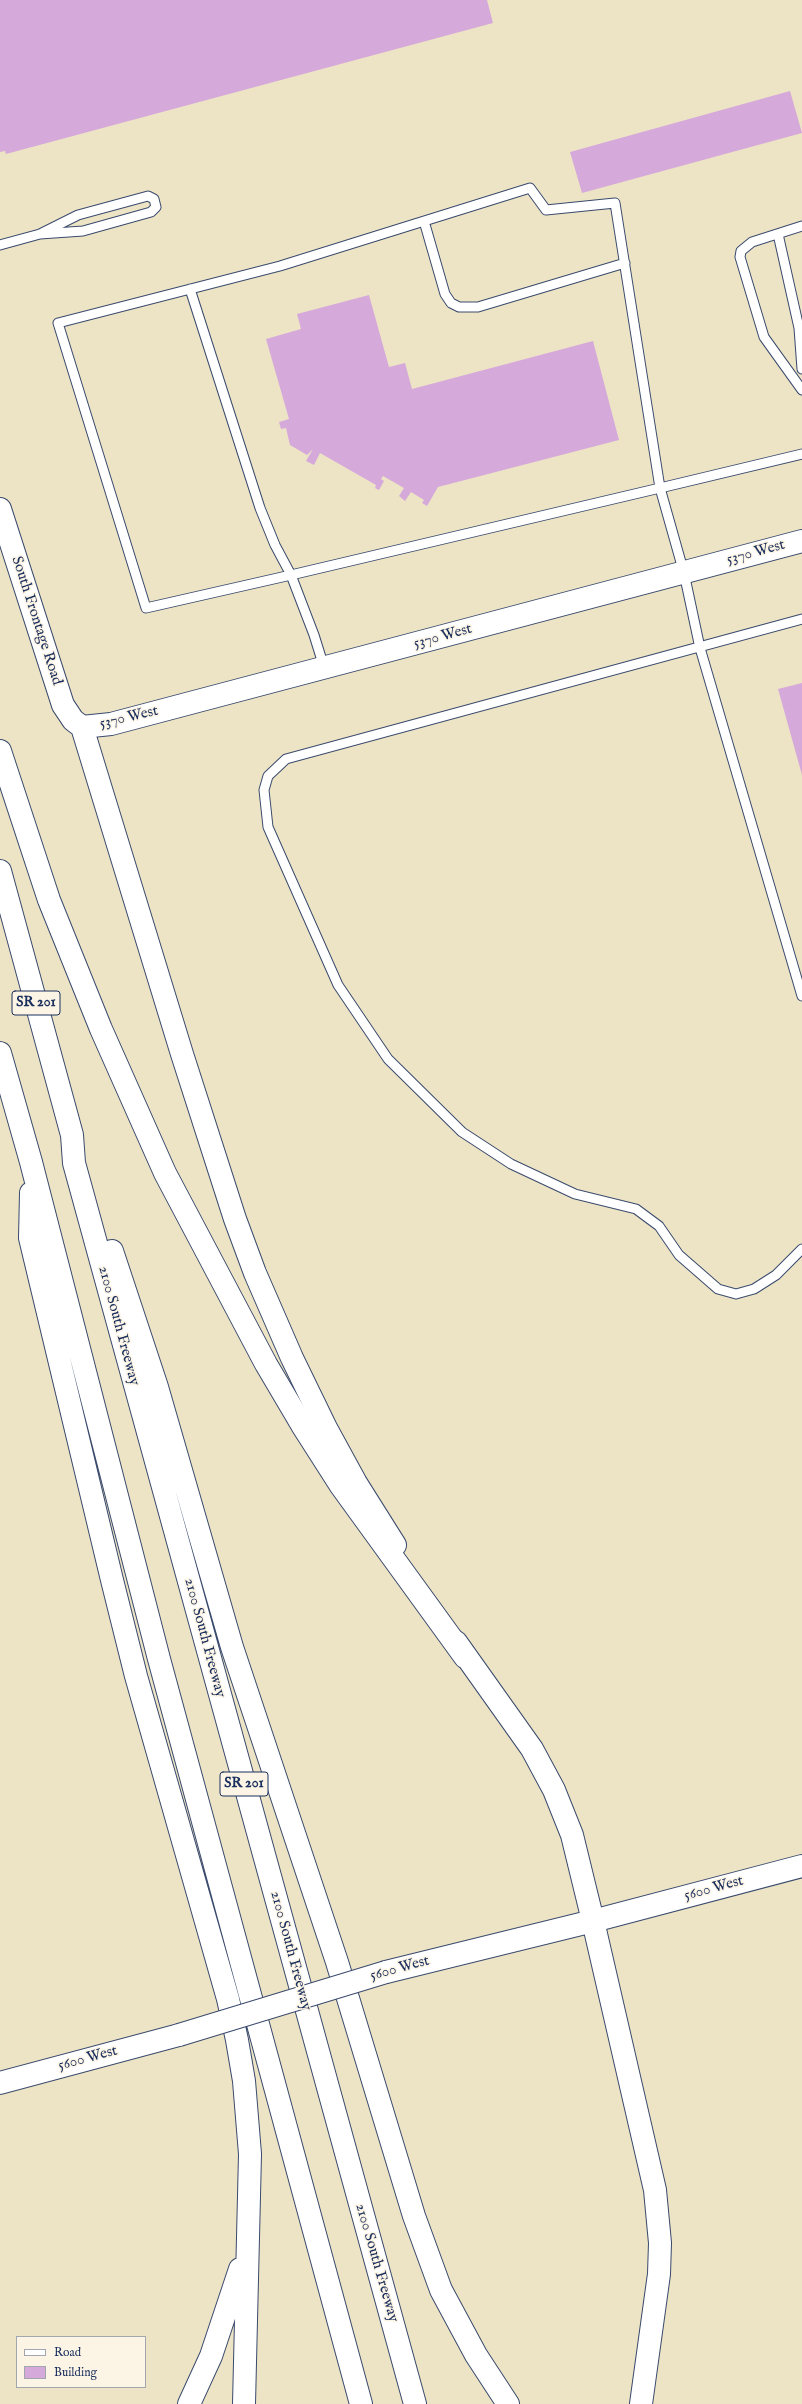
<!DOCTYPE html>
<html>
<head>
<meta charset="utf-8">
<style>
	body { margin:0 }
	#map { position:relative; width:802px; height:2404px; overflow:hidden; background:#ede4c5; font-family:"IM FELL English",serif }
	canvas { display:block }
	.legend { position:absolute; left:16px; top:2336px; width:130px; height:52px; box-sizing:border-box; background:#fcf5e5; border:1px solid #a2a6af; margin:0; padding:5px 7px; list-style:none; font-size:12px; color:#1b2f5e }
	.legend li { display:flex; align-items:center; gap:8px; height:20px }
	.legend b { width:20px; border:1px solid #a2a6af }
</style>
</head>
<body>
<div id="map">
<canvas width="802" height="2404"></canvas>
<ul class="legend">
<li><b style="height:5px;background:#fff"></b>Road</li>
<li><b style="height:11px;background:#d6a9db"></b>Building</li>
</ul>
</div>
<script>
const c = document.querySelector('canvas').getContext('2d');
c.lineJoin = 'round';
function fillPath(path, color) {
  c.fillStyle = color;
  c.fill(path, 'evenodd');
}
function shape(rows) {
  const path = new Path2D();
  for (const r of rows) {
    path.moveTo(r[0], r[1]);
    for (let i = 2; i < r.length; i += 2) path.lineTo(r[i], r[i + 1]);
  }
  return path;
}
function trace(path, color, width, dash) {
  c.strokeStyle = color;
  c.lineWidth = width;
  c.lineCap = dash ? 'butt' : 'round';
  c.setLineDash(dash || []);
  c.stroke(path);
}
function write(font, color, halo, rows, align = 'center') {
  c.font = font + ' "IM FELL English",serif';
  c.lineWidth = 3;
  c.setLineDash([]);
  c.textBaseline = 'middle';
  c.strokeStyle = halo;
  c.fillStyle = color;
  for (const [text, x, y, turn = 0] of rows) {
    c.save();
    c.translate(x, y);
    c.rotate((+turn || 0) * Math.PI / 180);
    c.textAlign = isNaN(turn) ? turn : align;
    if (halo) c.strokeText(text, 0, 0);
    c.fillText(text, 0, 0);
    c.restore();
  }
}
const building = shape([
	[0,0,487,0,493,23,6,154,5,151,0,152],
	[790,91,802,133,582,193,570,152],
	[369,295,389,367,405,363,412,389,593,341,619,440,438,487,427,506,422,503,424,500,411,492,405,501,399,496,404,488,383,476,381,479,384,481,379,490,375,488,376,485,320,453,314,465,306,461,313,449,307,455,290,445,286,428,281,429,279,422,289,419,266,339,301,329,297,314],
	[802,683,802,775,778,689]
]);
const lane = shape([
	[424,221,445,294,451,303,459,307,478,307,625,263],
	[802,226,752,242,741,251,740,257,764,337,802,390],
	[778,234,799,328,802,369],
	[0,245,40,234,78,215,148,196,154,199,156,207,151,212,83,231,40,234],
	[190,289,260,508,275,545,291,575,314,635,324,667],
	[802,454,660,488,291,575,146,608,58,323,280,266,530,188,546,210,615,203,660,488,684,573,700,648,802,996],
	[802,619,286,759,268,776,264,790,268,827,338,985,388,1059,462,1132,511,1164,575,1194,636,1209,659,1226,679,1255,718,1289,736,1294,754,1289,776,1275,802,1249]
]);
const secondary = shape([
	[0,509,63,705,73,720,82,727],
	[82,727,182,1054,235,1219,255,1273,292,1358,326,1428,356,1483,395,1545],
	[82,727,111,724,802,541],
	[456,1642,532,1749,554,1790,572,1835,593,1921],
	[386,1972,593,1921,802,1866],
	[0,2083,179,2035]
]);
const highway = shape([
	[0,751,49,900,101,1029,165,1173,266,1364,302,1425,341,1486,465,1657],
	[0,871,72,1135,74,1163,415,2404],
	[0,1053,31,1162,159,1659,361,2404],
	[31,1193,30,1238,112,1580,136,1676,228,1999,237,2040,244,2081,250,2154,244,2404],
	[112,1251,157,1387,232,1647,337,1962,414,2216,441,2290,476,2355,508,2404],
	[593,1921,655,2190,660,2243,659,2274,641,2404],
	[189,2404,211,2356,240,2269]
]);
const secondaryBridge = shape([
	[179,2035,386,1972]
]);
const shields = [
	[36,1003,48],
	[244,1784,48]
];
const shieldNames = [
	["SR 201",36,1003],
	["SR 201",244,1784]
];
const streetNames = [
	["5370 West",756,553,-15],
	["South Frontage Road",36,621,72],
	["5370 West",443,637,-15],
	["5370 West",129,718,-13],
	["2100 South Freeway",118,1326,75],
	["2100 South Freeway",204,1638,75],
	["5600 West",714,1889,-15],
	["2100 South Freeway",290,1951,75],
	["5600 West",400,1969,-15],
	["5600 West",88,2059,-15],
	["2100 South Freeway",376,2263,74]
];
fillPath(building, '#d6a9db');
trace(lane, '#3a4a6d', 11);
trace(secondary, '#3a4a6d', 24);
trace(highway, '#3a4a6d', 24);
trace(lane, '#fff', 9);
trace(secondary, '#fff', 22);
trace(highway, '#fff', 22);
trace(secondaryBridge, '#3a4a6d', 24, []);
trace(secondaryBridge, '#fff', 22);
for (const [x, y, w] of shields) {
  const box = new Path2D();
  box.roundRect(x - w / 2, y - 12, w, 24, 3);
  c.fillStyle = '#fcf5e5';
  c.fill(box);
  trace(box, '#1b2f5e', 1);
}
write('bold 14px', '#1b2f5e', null, shieldNames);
write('15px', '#1b2f5e', '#fcf5e5', streetNames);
</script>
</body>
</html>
